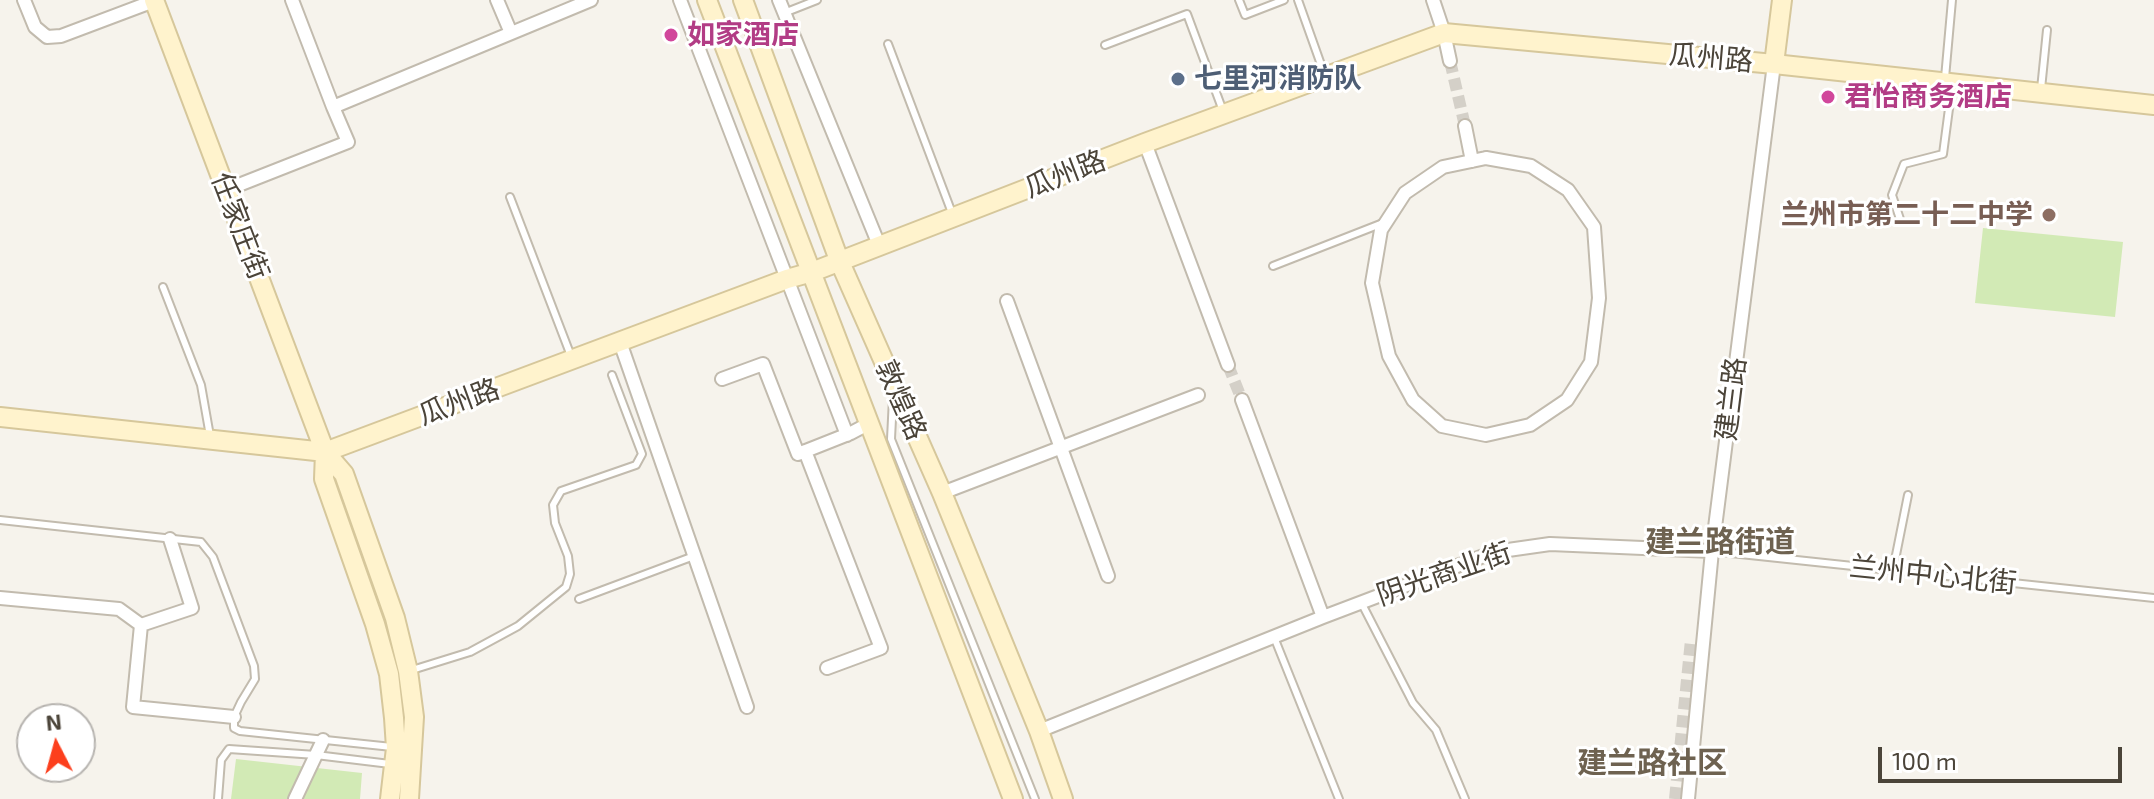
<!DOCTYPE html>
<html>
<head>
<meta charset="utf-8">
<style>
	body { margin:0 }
	#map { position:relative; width:2154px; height:799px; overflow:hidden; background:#f6f3ec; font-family:"Exo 2",sans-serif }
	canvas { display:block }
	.north { position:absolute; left:16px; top:703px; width:80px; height:80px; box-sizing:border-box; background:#fff; border:2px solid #b7b4b0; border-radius:50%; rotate:354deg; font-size:22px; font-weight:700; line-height:32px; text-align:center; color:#4b4439 }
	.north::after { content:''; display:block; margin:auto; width:28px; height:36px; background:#fc3f1d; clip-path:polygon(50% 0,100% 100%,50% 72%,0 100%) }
	.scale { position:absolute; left:1878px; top:747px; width:244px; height:36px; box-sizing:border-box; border:4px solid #4b4439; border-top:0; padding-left:10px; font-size:24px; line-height:28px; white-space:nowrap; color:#4b4439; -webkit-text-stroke:6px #fff; paint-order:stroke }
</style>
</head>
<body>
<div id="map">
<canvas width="2154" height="799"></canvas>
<div class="north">N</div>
<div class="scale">100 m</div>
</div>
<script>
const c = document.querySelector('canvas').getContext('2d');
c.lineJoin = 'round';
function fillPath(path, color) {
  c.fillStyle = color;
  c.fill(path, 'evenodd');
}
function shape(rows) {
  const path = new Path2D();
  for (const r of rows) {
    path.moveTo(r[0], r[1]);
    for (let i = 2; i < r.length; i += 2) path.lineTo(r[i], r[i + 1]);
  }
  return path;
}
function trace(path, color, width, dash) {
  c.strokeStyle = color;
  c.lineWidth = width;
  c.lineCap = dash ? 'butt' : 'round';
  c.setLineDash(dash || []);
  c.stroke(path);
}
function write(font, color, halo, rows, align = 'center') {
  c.font = font + ' "Exo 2","Noto Sans SC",sans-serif';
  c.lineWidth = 6;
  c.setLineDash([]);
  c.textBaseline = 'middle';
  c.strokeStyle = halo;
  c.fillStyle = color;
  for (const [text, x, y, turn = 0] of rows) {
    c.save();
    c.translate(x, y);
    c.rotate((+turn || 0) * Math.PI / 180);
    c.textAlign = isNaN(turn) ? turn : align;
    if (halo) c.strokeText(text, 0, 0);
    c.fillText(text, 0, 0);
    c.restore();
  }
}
const green = shape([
	[1983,228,2123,242,2115,317,1975,303],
	[236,759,362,773,360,799,231,799]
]);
const streetTunnel = shape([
	[1450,61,1465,126],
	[1228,365,1242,400],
	[1675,799,1691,640]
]);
const lane = shape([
	[1239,0,1245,15,1284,0],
	[1298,0,1324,73],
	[784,13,817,0],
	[888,44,952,213],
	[1105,45,1187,14,1223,111],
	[1945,78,1952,0],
	[2041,89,2047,30],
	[510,197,571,356],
	[1901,222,1892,195,1904,164,1943,154,1952,86],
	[1273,266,1383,223],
	[163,287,201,385,210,436],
	[893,398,891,439,1035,799],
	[0,520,201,542,213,557,254,666,255,679,241,702,234,717,234,728,240,731,392,747],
	[1712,551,2154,598],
	[1893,570,1908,495],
	[579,599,694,556],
	[1361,602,1413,703,1436,730,1465,799],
	[1274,637,1339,799],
	[412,670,470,652,518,626,566,587,570,574,568,556,555,523,553,505,561,491,636,465,642,454,612,375],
	[218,799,221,760,229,749,316,755,390,764]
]);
const street = shape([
	[24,0,35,27,47,37,61,36,154,1],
	[292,0,333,107,591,0],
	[497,0,511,33],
	[680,0,847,435],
	[779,0,879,245],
	[1433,0,1444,33,1450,61],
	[1465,126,1472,161],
	[1145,143,1228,365],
	[1486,158,1531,166,1568,190,1594,227,1599,298,1591,362,1567,400,1530,425,1486,435,1442,426,1413,400,1389,356,1372,283,1381,230,1405,193,1443,167,1486,158],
	[226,190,348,142,333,107],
	[1007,301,1108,576],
	[620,342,747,707],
	[722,379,763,364,798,454,851,433,868,424],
	[1242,400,1323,617],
	[805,451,881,648,827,668],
	[942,493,1198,395],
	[170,539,192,608,141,625,133,707,234,717],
	[0,598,119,609,141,625],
	[1039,731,1323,617,1494,552,1550,544,1712,551],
	[295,799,323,740],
	[1688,799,1712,551,1774,64]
]);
const secondary = shape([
	[154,0,325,452,344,474,395,618,408,671,414,717,409,799],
	[707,0,1013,799],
	[743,0,839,260,942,493,1039,731,1063,799],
	[1774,64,1782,0],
	[0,417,325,452,787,279,812,272,1145,143,1444,33,1774,64,2154,105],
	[325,452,324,479,375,624,389,674,394,718,396,748,390,799]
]);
const markers = [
	[671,35,8,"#d1479c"],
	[1178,79,8,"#5c6f8a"],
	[1828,97,8,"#d1479c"],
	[2049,215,8,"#8d6e63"]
];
const hotelNames = [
	["如家酒店",687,35],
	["君怡商务酒店",1844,97]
];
const streetNames = [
	["瓜州路",1711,58,5],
	["瓜州路",1065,174,-21],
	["任家庄街",240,226,69],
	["建兰路",1731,399,-83],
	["敦煌路",901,400,66],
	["瓜州路",459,402,-20],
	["阴光商业街",1444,574,-19],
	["兰州中心北街",1933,575,6]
];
const serviceNames = [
	["七里河消防队",1194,79]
];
const educationNames = [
	["兰州市第二十二中学",2033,215]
];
const neighbourhoodNames = [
	["建兰路街道",1720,542],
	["建兰路社区",1652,763]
];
fillPath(green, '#d2eab5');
trace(streetTunnel, '#d4d0c8', 12, [12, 6]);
trace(lane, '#c2bbae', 10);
trace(street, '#c2bbae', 16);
trace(secondary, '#d6c79b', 22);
trace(lane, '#fff', 6);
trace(street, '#fff', 12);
trace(secondary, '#fff3cd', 18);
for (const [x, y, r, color] of markers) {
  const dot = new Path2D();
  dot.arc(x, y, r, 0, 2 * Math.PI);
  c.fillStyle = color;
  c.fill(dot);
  trace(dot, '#fff', 3);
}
write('bold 28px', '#b23c85', '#fff', hotelNames, 'left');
write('28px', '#4b4439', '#fff', streetNames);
write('bold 28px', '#4e5e75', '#fff', serviceNames, 'left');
write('bold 28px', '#785e54', '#fff', educationNames, 'right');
write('bold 30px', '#6e6250', '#fff', neighbourhoodNames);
</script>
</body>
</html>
